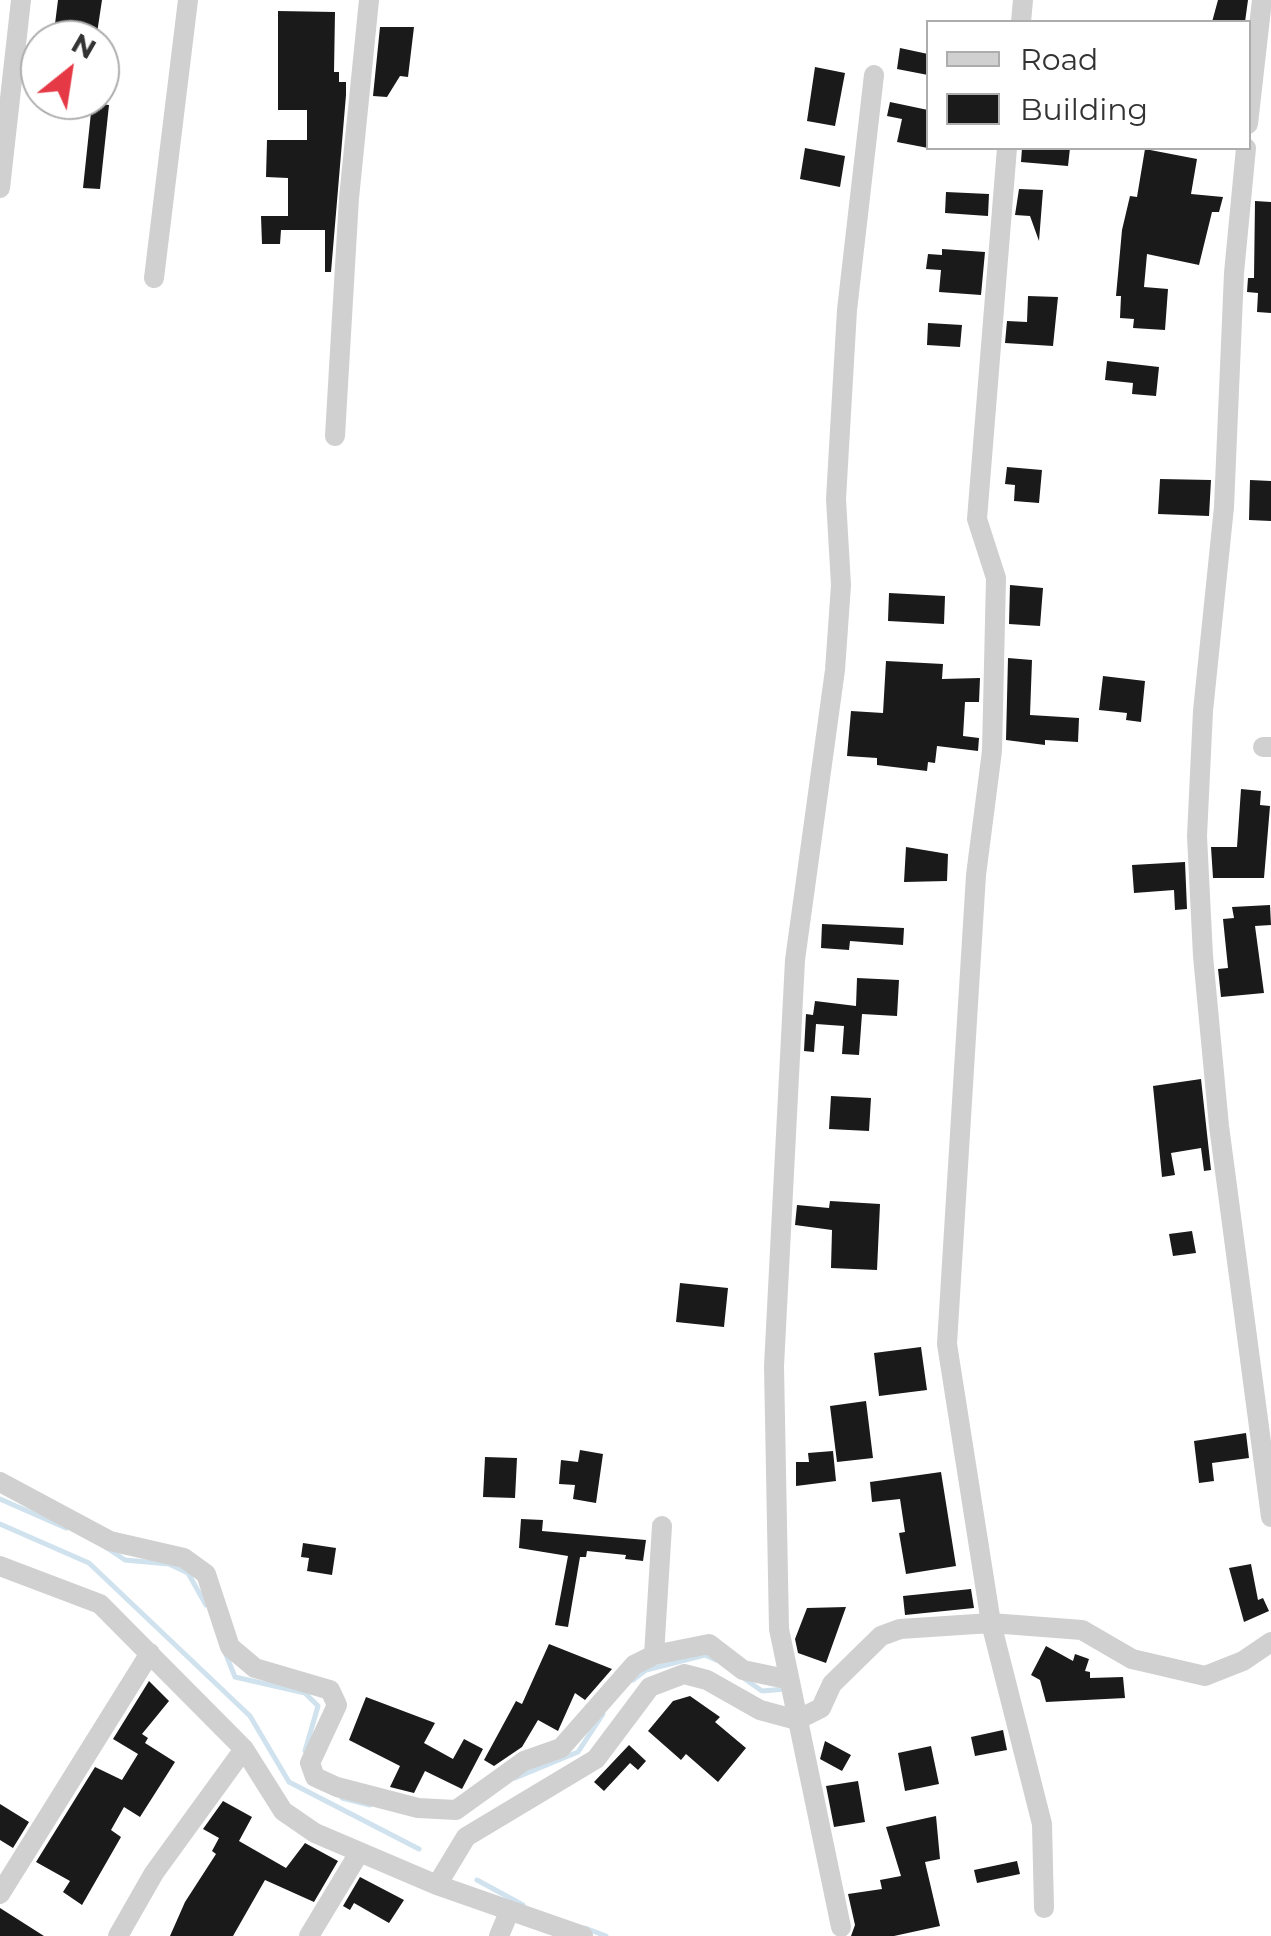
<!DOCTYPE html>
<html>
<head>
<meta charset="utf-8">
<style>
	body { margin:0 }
	#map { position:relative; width:1271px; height:1936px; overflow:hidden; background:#fff; font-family:Montserrat,sans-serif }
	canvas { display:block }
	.legend { position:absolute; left:926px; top:20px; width:325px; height:130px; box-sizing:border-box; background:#fff; border:2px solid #adadad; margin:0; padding:12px 18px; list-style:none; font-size:30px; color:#333 }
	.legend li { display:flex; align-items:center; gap:20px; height:50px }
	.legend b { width:50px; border:2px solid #adadad }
	.north { position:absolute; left:20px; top:20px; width:100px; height:100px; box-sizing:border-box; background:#fff; border:2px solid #adadad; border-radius:50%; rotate:30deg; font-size:28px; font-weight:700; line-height:40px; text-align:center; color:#333 }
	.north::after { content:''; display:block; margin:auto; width:35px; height:45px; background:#e63946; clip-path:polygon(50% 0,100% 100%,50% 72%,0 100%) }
</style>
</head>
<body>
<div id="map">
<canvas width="1271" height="1936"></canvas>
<ul class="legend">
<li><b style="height:12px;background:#d0d0d0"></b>Road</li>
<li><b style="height:28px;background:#1a1a1a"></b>Building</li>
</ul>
<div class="north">N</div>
</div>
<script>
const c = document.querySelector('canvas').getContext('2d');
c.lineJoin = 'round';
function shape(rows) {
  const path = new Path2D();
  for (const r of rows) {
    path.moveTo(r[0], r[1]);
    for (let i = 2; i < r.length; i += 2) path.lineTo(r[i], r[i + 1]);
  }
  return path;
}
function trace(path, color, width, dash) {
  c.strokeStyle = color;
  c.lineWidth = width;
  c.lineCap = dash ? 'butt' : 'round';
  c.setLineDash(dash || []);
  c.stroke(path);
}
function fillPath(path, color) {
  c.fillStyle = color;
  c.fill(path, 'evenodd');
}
const stream = shape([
	[0,1499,66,1528],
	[0,1524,89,1563,250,1716,289,1782,419,1849],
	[107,1548,125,1560,169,1564,188,1573,206,1605],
	[225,1652,235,1677,305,1693,318,1706,305,1751],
	[742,1677,762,1691,786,1689],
	[633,1680,646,1670,705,1655,716,1660],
	[515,1778,578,1752,603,1714],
	[342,1798,370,1805],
	[477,1880,523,1905],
	[585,1928,606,1936]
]);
const building = shape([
	[58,0,102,0,96,40,53,40],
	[1218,0,1248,0,1245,22,1212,22],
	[278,11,335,12,334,72,339,72,339,82,346,82,346,95,331,272,325,272,325,230,281,230,280,244,262,244,261,216,288,216,288,178,266,177,267,140,307,140,307,110,278,110],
	[380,27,414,27,408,77,400,76,387,97,373,96],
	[900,48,928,54,928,75,897,69],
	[815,67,845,73,835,126,807,121],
	[890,102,928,110,928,148,897,142,902,119,887,116],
	[92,103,109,105,100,189,83,188],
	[805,148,845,156,840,187,800,179],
	[1022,148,1070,148,1068,166,1021,162],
	[1145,149,1197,159,1191,194,1223,197,1219,212,1212,212,1199,265,1147,254,1144,287,1168,289,1165,330,1133,328,1134,319,1120,318,1121,296,1116,296,1122,230,1130,196,1137,197],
	[1019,189,1043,190,1039,241,1030,216,1015,215],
	[946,192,989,194,988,216,945,213],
	[1255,201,1271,202,1271,313,1257,312,1258,293,1247,292,1248,278,1254,278],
	[942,249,985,252,981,295,939,292,941,270,926,269,928,254,942,255],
	[1028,296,1058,297,1053,346,1005,343,1007,321,1027,322],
	[928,323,962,325,960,347,927,345],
	[1107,361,1159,367,1156,396,1132,394,1133,383,1105,380],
	[1007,467,1042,470,1039,503,1014,501,1015,485,1005,484],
	[1160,479,1211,480,1209,516,1158,514],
	[1250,480,1271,481,1271,521,1249,520],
	[1010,585,1043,588,1040,626,1009,624],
	[889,593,945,596,944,624,888,621],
	[1008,658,1032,660,1030,715,1079,718,1078,742,1045,740,1045,745,1006,740],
	[886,661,943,664,942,679,980,678,979,702,965,702,963,736,979,738,978,751,937,746,935,763,928,762,927,771,877,765,877,758,847,756,851,711,883,713],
	[1103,676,1145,681,1141,722,1126,720,1127,713,1099,710],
	[1241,789,1261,791,1260,805,1270,806,1264,878,1213,878,1211,847,1237,847],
	[906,847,948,854,947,881,904,882],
	[1185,862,1187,909,1175,910,1174,890,1134,893,1132,865],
	[1270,905,1271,925,1255,926,1264,993,1221,997,1218,969,1228,968,1223,919,1234,918,1232,907],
	[822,924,904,928,903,945,850,941,849,950,821,948],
	[857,978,899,980,897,1016,862,1014,859,1055,842,1054,844,1026,816,1024,814,1052,804,1051,806,1014,813,1015,815,1001,856,1006],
	[1201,1079,1211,1170,1204,1171,1201,1148,1171,1153,1175,1175,1162,1177,1153,1086],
	[831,1096,871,1098,869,1131,829,1129],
	[830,1201,880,1204,877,1270,831,1268,832,1230,795,1225,797,1205,829,1208],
	[1192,1231,1196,1253,1173,1256,1169,1234],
	[680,1283,728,1288,724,1327,676,1322],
	[921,1347,927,1390,879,1396,874,1353],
	[866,1401,873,1458,837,1462,830,1406],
	[1246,1433,1249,1458,1212,1463,1214,1481,1199,1483,1194,1441],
	[580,1450,603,1454,596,1503,573,1499,575,1485,559,1484,561,1460,578,1462],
	[833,1451,836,1481,796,1486,796,1462,809,1462,808,1453],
	[485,1457,517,1458,515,1498,483,1497],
	[941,1472,956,1566,906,1574,899,1533,905,1532,900,1499,872,1502,870,1482],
	[521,1519,543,1520,542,1531,646,1540,643,1561,625,1559,626,1555,587,1551,586,1557,580,1557,568,1627,555,1625,568,1556,519,1548],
	[303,1543,336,1548,332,1575,307,1571,309,1558,301,1557],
	[1251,1564,1258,1600,1263,1598,1269,1611,1244,1622,1229,1568],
	[971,1589,974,1608,905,1615,903,1596],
	[846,1607,826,1663,798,1653,795,1639,807,1608],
	[549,1644,612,1669,585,1700,575,1693,558,1731,538,1720,522,1747,494,1766,484,1760,516,1701,522,1704],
	[1046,1646,1073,1661,1075,1654,1089,1659,1085,1671,1090,1672,1090,1678,1123,1677,1125,1698,1046,1702,1040,1680,1031,1675],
	[149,1681,169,1701,142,1734,148,1738,145,1743,175,1762,140,1817,124,1807,111,1830,121,1837,82,1905,63,1892,70,1881,36,1862,95,1767,122,1780,138,1754,113,1739],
	[690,1696,720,1717,715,1722,746,1748,718,1782,686,1754,681,1760,648,1731,673,1701],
	[366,1697,435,1723,424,1743,453,1759,464,1739,483,1749,462,1789,425,1771,414,1793,390,1787,400,1766,349,1740],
	[1003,1730,1007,1750,975,1756,971,1737],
	[825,1741,851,1755,842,1771,820,1759],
	[629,1745,646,1761,638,1770,630,1763,604,1791,594,1782],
	[931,1746,939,1784,905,1791,898,1753],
	[858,1781,865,1822,834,1827,826,1786],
	[223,1801,252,1817,239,1841,286,1868,305,1843,338,1861,314,1902,265,1880,233,1936,170,1936,185,1902,216,1854,212,1851,219,1838,203,1829],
	[0,1804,29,1822,13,1848,0,1840],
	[936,1816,940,1859,925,1862,940,1926,894,1936,851,1936,855,1925,848,1894,882,1889,880,1880,901,1876,886,1827],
	[1017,1861,1020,1874,977,1883,974,1870],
	[360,1877,404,1900,389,1923,354,1903,350,1910,343,1906],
	[0,1908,44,1936,0,1936]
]);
const minor = shape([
	[1021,22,1023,0],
	[1248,124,1262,0],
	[1007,148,977,519,996,578,992,751,976,875,947,1344,991,1623,1042,1824,1044,1908],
	[1246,148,1234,273,1224,507,1203,711,1197,836,1203,956,1219,1126,1271,1517],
	[0,188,21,0],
	[154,278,188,0],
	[335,436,349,198,369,0],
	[1263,747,1271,747],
	[0,1482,110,1541,184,1558,206,1574,230,1647,255,1668,330,1690,337,1705,310,1763,315,1777,337,1787,418,1808,456,1810,524,1761,561,1748,634,1665,654,1655,709,1644,743,1670,786,1679],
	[0,1566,100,1604,244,1749,283,1811,315,1833,437,1885,583,1936],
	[654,1655,662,1526],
	[437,1885,466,1837,596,1759,650,1687,684,1674,707,1680,760,1710,797,1720,821,1708,832,1684,881,1636,900,1629,991,1623,1082,1630,1132,1659,1205,1676,1243,1661,1271,1642],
	[0,1894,150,1653],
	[841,1927,779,1629,774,1366,795,960,835,670,841,585,836,499,847,310,874,75],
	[118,1936,154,1873,244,1749],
	[309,1936,359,1853],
	[499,1936,509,1912]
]);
trace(stream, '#cfe2ee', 5);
fillPath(building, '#1a1a1a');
trace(minor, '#d0d0d0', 20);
</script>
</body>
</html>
